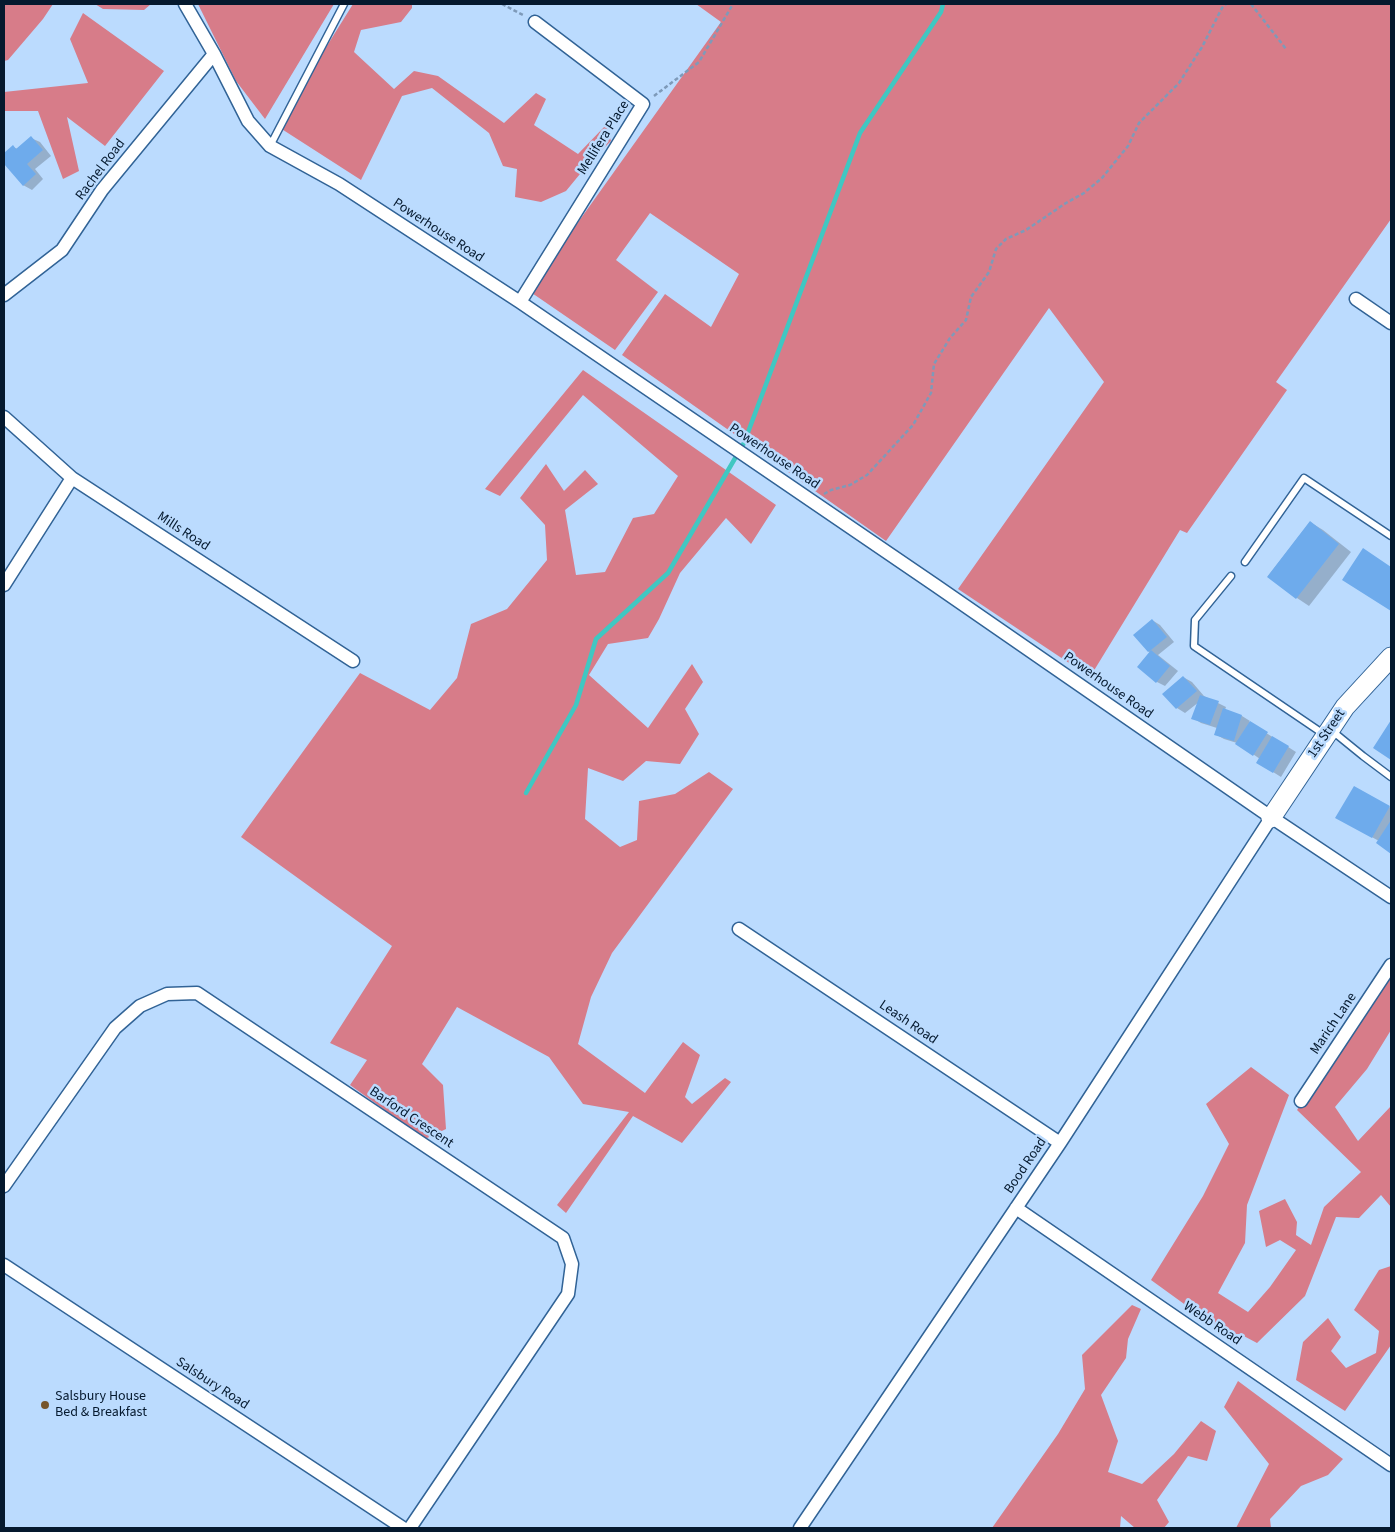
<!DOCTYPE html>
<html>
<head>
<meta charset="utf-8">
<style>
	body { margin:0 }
	#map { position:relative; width:1395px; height:1532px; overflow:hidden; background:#bbdbfe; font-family:"Source Sans 3",sans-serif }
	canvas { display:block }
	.frame { position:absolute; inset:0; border:5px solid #05192e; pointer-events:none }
</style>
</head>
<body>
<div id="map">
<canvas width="1395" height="1532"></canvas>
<div class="frame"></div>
</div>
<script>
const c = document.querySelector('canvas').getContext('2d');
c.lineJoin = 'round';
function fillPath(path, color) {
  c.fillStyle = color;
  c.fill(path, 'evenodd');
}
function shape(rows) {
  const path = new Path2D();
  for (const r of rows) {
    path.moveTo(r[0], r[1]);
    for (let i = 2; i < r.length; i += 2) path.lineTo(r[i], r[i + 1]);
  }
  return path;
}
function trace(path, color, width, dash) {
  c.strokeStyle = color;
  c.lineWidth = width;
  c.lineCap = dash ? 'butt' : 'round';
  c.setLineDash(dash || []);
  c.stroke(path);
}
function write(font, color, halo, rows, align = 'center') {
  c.font = font + ' "Source Sans 3",sans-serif';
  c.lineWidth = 5;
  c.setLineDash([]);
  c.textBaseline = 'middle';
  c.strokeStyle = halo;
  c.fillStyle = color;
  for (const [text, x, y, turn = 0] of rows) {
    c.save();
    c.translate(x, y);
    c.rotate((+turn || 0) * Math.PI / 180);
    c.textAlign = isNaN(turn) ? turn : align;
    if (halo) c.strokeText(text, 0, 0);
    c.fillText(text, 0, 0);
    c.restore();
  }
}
const forest = shape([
	[4,4,53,4,43,19,8,60,4,61],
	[95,4,151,4,144,10,103,9],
	[198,4,334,4,265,119,236,81],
	[353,4,412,4,412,8,401,22,361,30,354,52,394,89,414,71,438,76,504,123,536,93,546,99,534,125,578,154,606,125,611,141,589,163,566,191,541,202,515,197,517,169,503,166,489,133,432,88,402,96,361,180,277,126],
	[696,4,1391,4,1391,219,1276,382,1287,390,1187,533,1180,530,1090,677,958,589,1104,382,1049,308,886,541,622,355,665,294,711,327,739,274,650,213,616,260,658,292,615,350,529,291,721,22],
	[83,13,164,71,105,146,67,117,79,171,63,179,38,111,4,111,4,92,88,83,70,39],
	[583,370,776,505,751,544,726,518,680,573,659,619,648,638,608,644,589,675,648,728,692,664,703,682,685,709,699,734,680,764,646,761,623,781,588,768,585,819,620,847,637,840,639,801,675,794,709,772,733,789,612,953,591,997,578,1044,645,1093,683,1042,700,1055,685,1097,692,1104,725,1078,731,1082,682,1143,633,1116,566,1213,557,1205,629,1112,583,1104,549,1057,457,1007,422,1064,443,1085,446,1129,425,1139,350,1085,367,1060,330,1043,392,946,241,837,360,673,430,710,457,678,471,624,507,609,547,560,545,525,520,498,546,464,564,491,585,470,598,484,565,510,576,575,605,572,633,518,654,514,678,476,583,395,500,496,485,489],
	[1391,975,1391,1030,1367,1069,1335,1107,1358,1141,1391,1106,1391,1207,1381,1195,1359,1218,1336,1217,1305,1296,1257,1343,1240,1334,1227,1335,1151,1280,1203,1196,1229,1144,1206,1104,1251,1067,1289,1095,1247,1205,1245,1243,1218,1293,1248,1312,1270,1287,1296,1250,1280,1240,1266,1247,1259,1211,1285,1199,1297,1222,1296,1235,1311,1245,1324,1207,1361,1172,1297,1110],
	[1391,1266,1391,1345,1345,1411,1296,1380,1303,1342,1328,1318,1341,1337,1331,1351,1346,1368,1376,1353,1379,1331,1354,1310,1379,1270],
	[1132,1305,1141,1309,1128,1339,1126,1358,1101,1395,1118,1441,1108,1472,1142,1484,1174,1454,1201,1421,1216,1431,1207,1461,1188,1456,1157,1500,1169,1522,1164,1528,1135,1528,1121,1516,1120,1528,992,1528,1058,1434,1085,1389,1082,1355],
	[1238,1381,1343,1459,1328,1475,1301,1486,1270,1519,1271,1528,1236,1528,1269,1464,1224,1407]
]);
const shadow = shape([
	[31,138,40,142,51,156,35,169,43,179,32,190,23,185,4,162,4,154,13,147,18,149],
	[1310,522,1323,530,1351,552,1309,606,1297,598,1268,576],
	[1152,620,1160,625,1174,642,1158,655,1178,671,1165,686,1157,682,1150,653,1134,635],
	[1183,677,1192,682,1204,696,1226,707,1225,710,1242,716,1250,721,1249,722,1296,752,1281,777,1257,762,1260,759,1237,743,1224,739,1215,734,1217,728,1201,723,1193,718,1199,702,1185,713,1177,708,1164,694],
	[1354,787,1391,808,1391,852,1378,843,1379,841,1337,818]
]);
const stream = shape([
	[526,793,576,705,596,639,668,573,744,443,860,133,941,12,943,4]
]);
const building = shape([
	[31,136,43,150,27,164,36,174,23,186,4,164,4,153,13,145,16,149],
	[1310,521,1339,544,1296,599,1267,577],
	[1363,548,1391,567,1391,611,1342,580],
	[1152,619,1167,637,1151,650,1170,666,1156,683,1137,667,1151,650,1148,652,1133,635],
	[1183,676,1197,691,1176,709,1162,694],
	[1200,695,1219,701,1210,725,1191,719],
	[1223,708,1242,715,1234,741,1214,735],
	[1391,720,1391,760,1373,748],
	[1250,721,1268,732,1253,756,1235,744],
	[1272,736,1289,746,1273,773,1256,763],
	[1354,786,1390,806,1372,838,1335,818],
	[1391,820,1391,854,1376,843]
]);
const path = shape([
	[502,4,523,15],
	[1251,4,1286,49],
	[654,96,699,62,733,4],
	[824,494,831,490,850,485,867,475,913,425,931,393,934,364,950,338,966,320,971,297,989,272,996,249,1006,239,1026,230,1066,203,1084,193,1102,178,1128,146,1139,123,1179,83,1202,47,1222,8,1226,4]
]);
const lane = shape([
	[270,146,344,4],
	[1245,562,1304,478,1391,536],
	[1231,576,1195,620,1194,646,1325,735],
	[1331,730,1363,756,1391,777]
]);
const street = shape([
	[185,4,214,54,248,121,270,146,339,184,520,302,935,585,1262,811,1391,897],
	[4,295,62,250,102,190,214,54],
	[1356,299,1391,323],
	[520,302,643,104,535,22],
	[4,417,72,478,353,661],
	[4,585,72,478],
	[739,929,1060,1143],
	[1301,1101,1391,965],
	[4,1186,115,1028,140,1006,167,994,197,993,563,1238,572,1264,568,1294,410,1528],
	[1016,1208,1391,1465],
	[4,1265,403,1528],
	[800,1528,1060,1143,1271,818]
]);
const secondary = shape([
	[1271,818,1345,707,1391,657]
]);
const markers = [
	[45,1405,5,"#76552c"]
];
const streetNames = [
	["Mellifera Place",604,138,-58],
	["Rachel Road",101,170,-53],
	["Powerhouse Road",438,231,33],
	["Powerhouse Road",774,457,34],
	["Mills Road",183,532,33],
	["Powerhouse Road",1108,686,35],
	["1st Street",1327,734,-56],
	["Leash Road",908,1023,34],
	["Marich Lane",1334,1024,-56],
	["Barford Crescent",411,1118,34],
	["Bood Road",1026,1166,-56],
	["Webb Road",1212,1324,34],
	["Salsbury Road",212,1384,33]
];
const poiNames = [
	["Salsbury House",55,1397],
	["Bed & Breakfast",55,1413]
];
fillPath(forest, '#d77c89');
fillPath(shadow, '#0003');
trace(stream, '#40c7c2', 4.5);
fillPath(building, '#6eabec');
trace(lane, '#316396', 9);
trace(street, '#316396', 15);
trace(secondary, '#316396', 21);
trace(path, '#7e9ab9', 2.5, [4, 2.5]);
trace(lane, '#fff', 6);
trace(street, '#fff', 12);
trace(secondary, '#fff', 19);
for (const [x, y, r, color] of markers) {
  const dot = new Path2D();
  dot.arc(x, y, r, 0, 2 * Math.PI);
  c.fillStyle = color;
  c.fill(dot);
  trace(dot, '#bbdbfe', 2);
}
write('14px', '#05192e', '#bbdbfe', streetNames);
write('14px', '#05192e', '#bbdbfe', poiNames, 'left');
</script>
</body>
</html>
